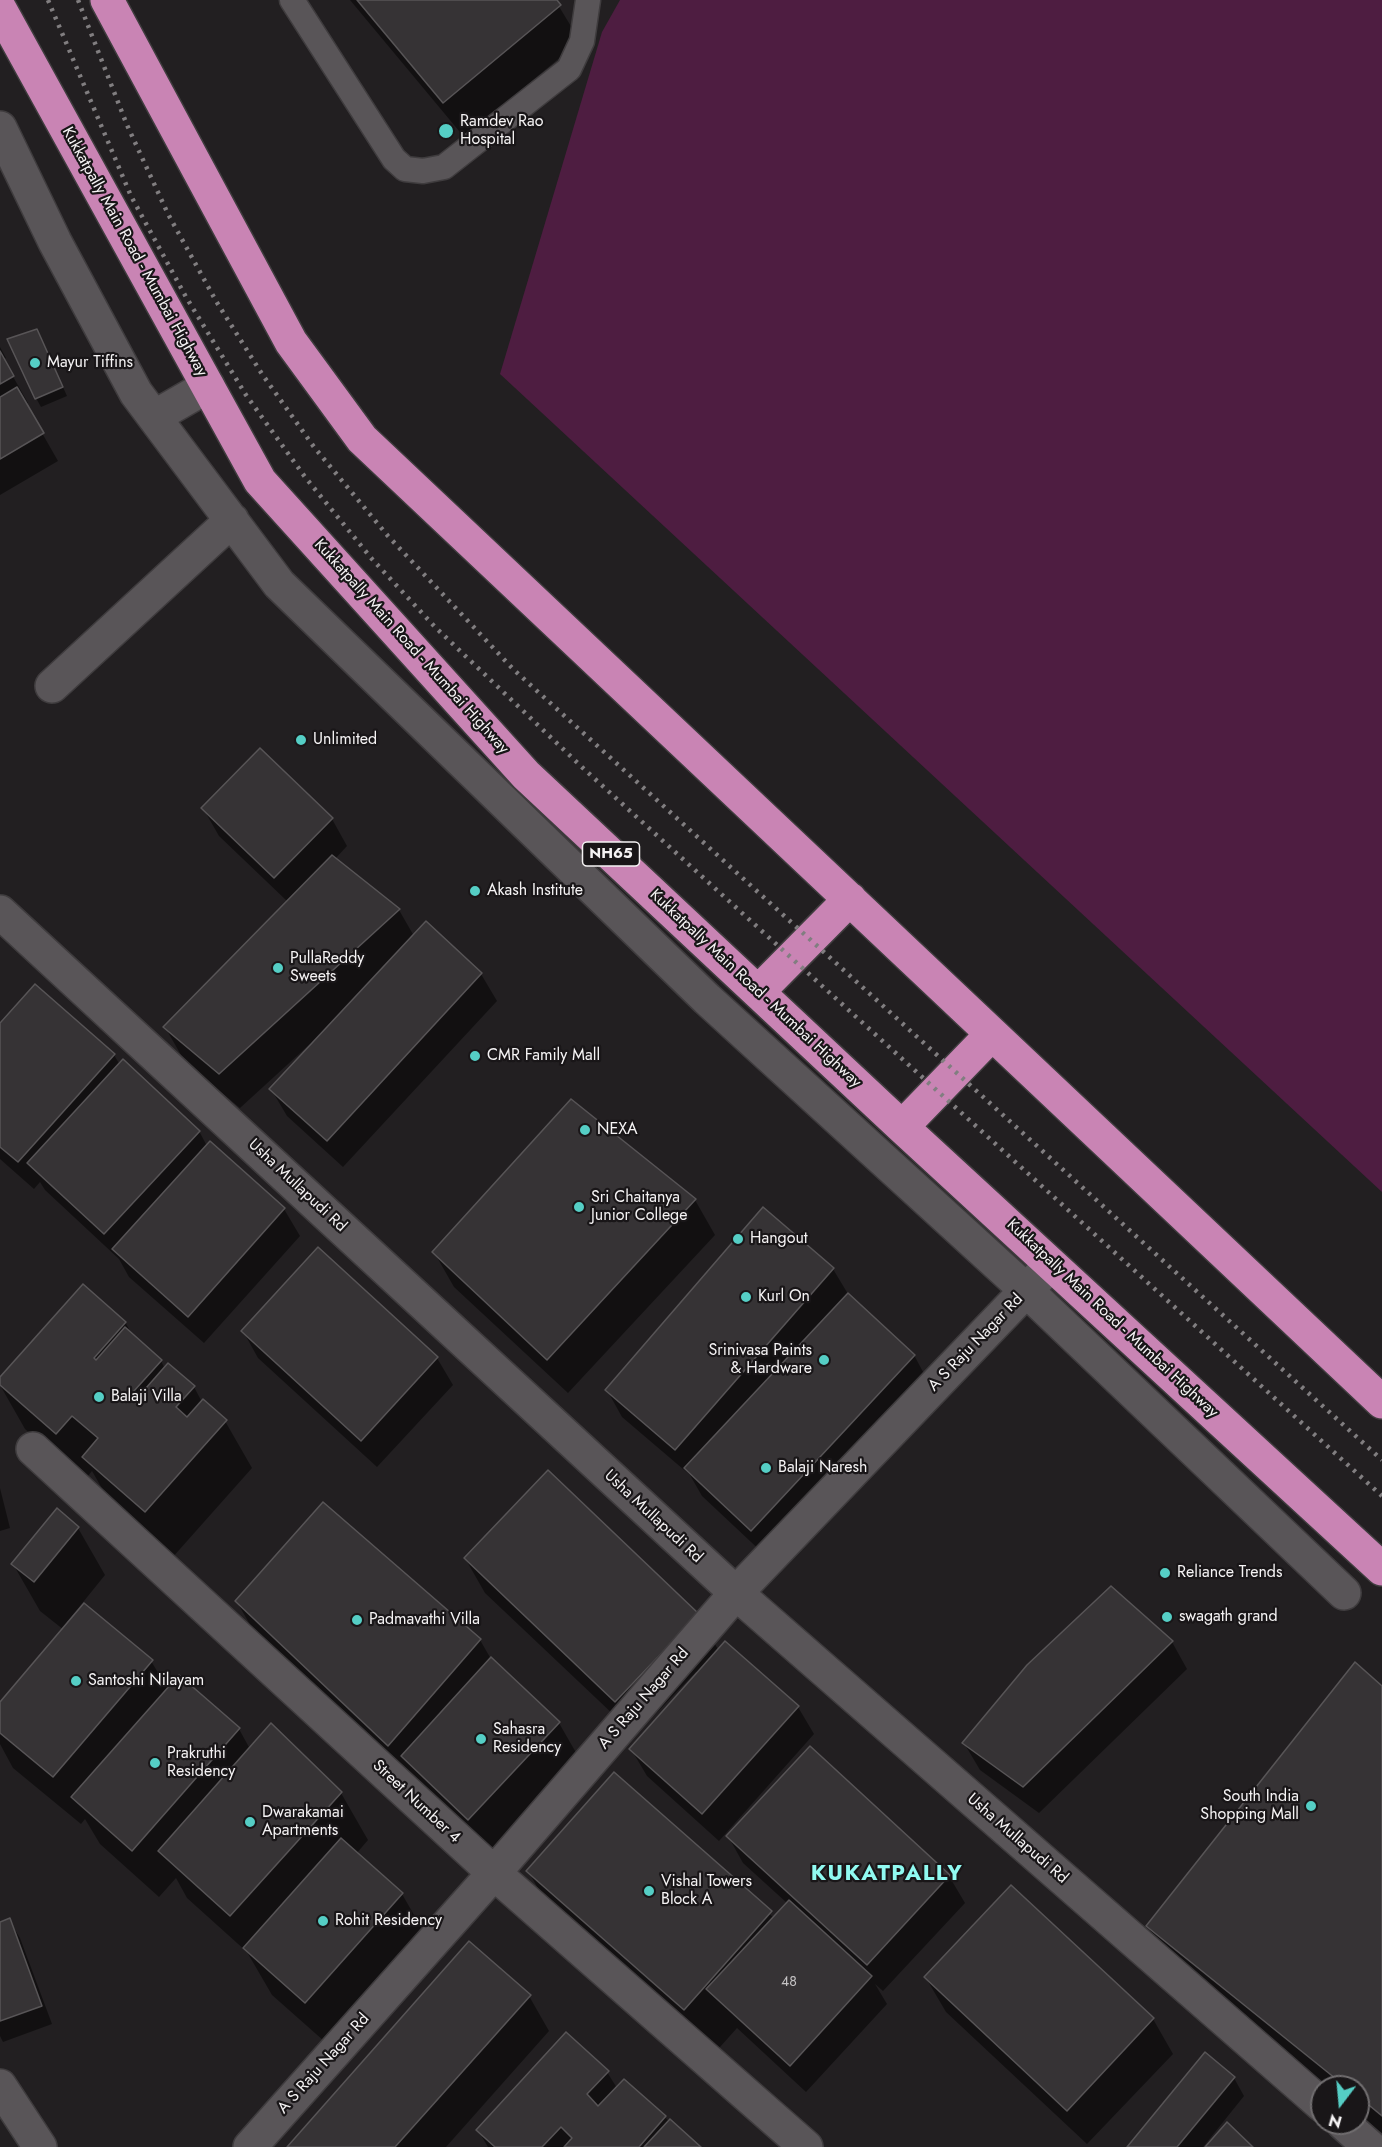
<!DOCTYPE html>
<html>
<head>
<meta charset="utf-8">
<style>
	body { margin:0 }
	#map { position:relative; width:1382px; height:2147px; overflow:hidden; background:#221f21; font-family:Jost,sans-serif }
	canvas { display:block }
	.north { position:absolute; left:1310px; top:2075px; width:60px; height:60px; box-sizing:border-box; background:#191618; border:2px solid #716e70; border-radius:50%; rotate:196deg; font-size:16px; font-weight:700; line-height:24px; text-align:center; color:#f5f3f4 }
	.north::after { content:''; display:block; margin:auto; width:21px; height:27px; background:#55cec5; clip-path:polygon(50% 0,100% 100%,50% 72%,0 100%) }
</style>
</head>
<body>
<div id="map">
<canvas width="1382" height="2147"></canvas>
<div class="north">N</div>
</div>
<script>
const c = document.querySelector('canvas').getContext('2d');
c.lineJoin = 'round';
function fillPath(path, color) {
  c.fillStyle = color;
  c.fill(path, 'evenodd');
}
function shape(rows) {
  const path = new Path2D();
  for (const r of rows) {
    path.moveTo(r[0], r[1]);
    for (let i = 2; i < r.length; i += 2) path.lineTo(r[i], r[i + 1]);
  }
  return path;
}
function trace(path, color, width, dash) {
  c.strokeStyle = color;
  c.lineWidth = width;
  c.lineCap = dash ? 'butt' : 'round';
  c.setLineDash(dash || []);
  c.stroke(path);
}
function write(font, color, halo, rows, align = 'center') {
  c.font = font + ' Jost,sans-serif';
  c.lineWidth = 4.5;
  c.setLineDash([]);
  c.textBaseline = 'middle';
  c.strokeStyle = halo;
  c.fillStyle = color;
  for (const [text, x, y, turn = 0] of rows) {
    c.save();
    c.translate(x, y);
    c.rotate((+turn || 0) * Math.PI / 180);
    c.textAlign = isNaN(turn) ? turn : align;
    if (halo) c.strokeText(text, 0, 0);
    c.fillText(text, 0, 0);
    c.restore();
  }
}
const green = shape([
	[620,0,1382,0,1382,1192,500,374,602,32]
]);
const shadow = shape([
	[350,0,555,0,580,41,464,137],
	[41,339,67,396,41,407,36,398],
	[0,347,6,358,3,359,28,403,26,405,58,461,0,495],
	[260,750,332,819,347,846,335,859,399,910,414,936,426,923,481,974,497,1001,343,1167,287,1116,271,1089,312,1046,310,1044,240,1108,185,1062,165,1027,288,902,219,836,203,808],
	[0,1026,114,1055,120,1065,199,1131,207,1146,210,1143,284,1209,300,1236,204,1343,129,1277,119,1259,45,1190,40,1182,34,1189,0,1159],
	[695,1200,715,1235,568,1393,454,1287,434,1252],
	[833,1269,848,1294,914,1355,929,1383,767,1557,702,1496,690,1475,622,1417,607,1390],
	[125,1322,133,1336,161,1361,165,1369,194,1387,202,1402,225,1421,252,1468,172,1558,111,1504,92,1471,84,1481,25,1429,0,1385,0,1379],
	[243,1331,437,1358,453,1385,377,1467,258,1358],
	[0,1488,10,1528,0,1531],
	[78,1528,105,1575,67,1622,151,1661,168,1689,239,1729,250,1749,271,1725,341,1793,368,1840,356,1854,402,1894,429,1941,333,2049,272,1995,247,1952,187,1898,176,1878,159,1897,100,1844,85,1819,81,1824,13,1768,0,1744,0,1705,64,1630,40,1611,13,1564],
	[465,1558,698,1615,719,1651,726,1643,798,1707,814,1734,719,1841,647,1776,631,1749,698,1674,696,1672,635,1735,485,1593],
	[237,1602,480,1640,491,1659,559,1723,586,1770,496,1866,264,1649],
	[1172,1642,1187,1669,1039,1813,980,1770,964,1743],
	[1382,1688,1382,2133,1358,2114,1358,2087,1325,2087,1167,1961,1147,1926],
	[810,1748,949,1876,965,1903,883,1991,875,1984,887,2004,806,2092,737,2028,712,2056,555,1918,528,1871,614,1774,774,1918,787,1903,743,1863,728,1836],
	[9,1920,20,1938,52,2024,3,2042,0,2036,0,1923],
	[926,1978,1153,2019,1173,2054,1087,2144,946,2012],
	[529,1996,549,2031,446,2147,289,2147],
	[607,2072,617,2088,624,2081,698,2147,488,2147,478,2130],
	[1234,2078,1244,2096,1203,2147,1129,2147]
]);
const building = shape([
	[357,0,557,0,561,5,443,103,357,0],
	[37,329,63,387,35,399,7,339,37,329],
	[0,351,14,376,0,384,0,351],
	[17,387,44,433,0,459,0,397,17,387],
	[260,748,333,818,274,878,201,808,260,748],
	[332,855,400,909,219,1074,163,1027,332,855],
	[426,921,482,973,327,1141,269,1089,426,921],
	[35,984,115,1054,18,1162,0,1147,0,1023,35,984],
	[123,1059,200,1131,104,1234,27,1163,123,1059],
	[571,1099,696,1199,547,1360,432,1252,571,1099],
	[210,1141,285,1208,188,1317,112,1249,210,1141],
	[763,1207,834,1268,675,1450,605,1390,763,1207],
	[318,1247,438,1357,361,1441,241,1331,318,1247],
	[83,1284,126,1322,94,1358,96,1360,125,1327,162,1360,134,1391,139,1396,168,1363,195,1386,176,1407,187,1417,203,1399,227,1420,145,1512,82,1457,98,1438,72,1416,56,1434,0,1385,0,1377,83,1284],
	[848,1293,915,1355,751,1531,684,1468,848,1293],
	[548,1470,699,1614,615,1702,464,1558,548,1470],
	[323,1502,481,1639,388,1746,235,1601,323,1502],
	[57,1508,79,1527,34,1582,11,1564,57,1508],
	[1111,1586,1173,1641,1023,1787,962,1743,1027,1665,1111,1586],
	[84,1603,153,1660,53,1777,0,1733,0,1702,84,1603],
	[725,1641,799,1706,702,1814,629,1749,725,1641],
	[491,1657,560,1722,468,1820,401,1756,491,1657],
	[1355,1662,1382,1686,1382,2116,1358,2096,1358,2087,1346,2087,1146,1926,1355,1662],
	[179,1675,240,1728,132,1851,71,1797,179,1675],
	[271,1723,342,1792,230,1916,158,1851,271,1723],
	[810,1746,950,1875,867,1965,726,1836,810,1746],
	[614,1772,772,1911,684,2010,526,1871,614,1772],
	[341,1838,403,1893,305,2003,243,1948,341,1838],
	[1011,1885,1154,2018,1067,2111,924,1977,1011,1885],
	[789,1900,872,1976,790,2066,706,1989,789,1900],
	[10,1918,42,2006,0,2021,0,1922,10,1918],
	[469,1941,531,1995,395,2147,287,2147,469,1941],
	[566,2032,609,2071,587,2094,598,2106,624,2079,666,2116,639,2147,564,2147,572,2138,561,2127,542,2147,495,2147,476,2130,566,2032],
	[1205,2052,1235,2077,1177,2147,1127,2147,1205,2052],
	[670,2119,701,2147,644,2147,670,2119],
	[1227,2122,1253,2147,1205,2147,1227,2122]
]);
const lane = shape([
	[292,0,394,159,405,169,423,171,444,167,569,69,582,41,588,0]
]);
const street = shape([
	[0,128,55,242,136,393,279,584,707,999,1027,1291,1344,1593],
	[154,417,208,386],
	[52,686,232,520],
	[0,912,736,1593,1322,2105],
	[33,1449,494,1873,806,2147],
	[0,2086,40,2147],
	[1343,2123,1370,2147],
	[250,2147,494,1873,736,1593,1041,1275]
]);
const highway = shape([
	[107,0,291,342,362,439,1382,1402],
	[0,9,260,481,526,775,902,1127,1382,1569],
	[758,992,850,899],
	[902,1127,992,1034]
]);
const rail = shape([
	[48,0,131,196,186,297,246,395,305,477,372,559,435,627,584,769,1382,1496],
	[78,0,127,125,168,214,216,301,262,374,314,447,388,536,514,670,1382,1460]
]);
const markers = [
	[446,131,8,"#55cec5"],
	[35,363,6,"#55cec5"],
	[301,740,6,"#55cec5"],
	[475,891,6,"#55cec5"],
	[278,968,6,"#55cec5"],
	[475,1056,6,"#55cec5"],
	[585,1130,6,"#55cec5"],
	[579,1207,6,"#55cec5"],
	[738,1239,6,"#55cec5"],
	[746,1297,6,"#55cec5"],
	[824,1360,6,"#55cec5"],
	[99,1397,6,"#55cec5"],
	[766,1468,6,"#55cec5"],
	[1165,1573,6,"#55cec5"],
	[1167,1617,6,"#55cec5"],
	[357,1620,6,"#55cec5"],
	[76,1681,6,"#55cec5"],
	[481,1739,6,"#55cec5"],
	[155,1763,6,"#55cec5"],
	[1311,1806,6,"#55cec5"],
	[250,1822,6,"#55cec5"],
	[649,1891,6,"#55cec5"],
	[323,1921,6,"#55cec5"]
];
const numberNames = [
	["48",789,1983]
];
const shields = [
	[611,854,57]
];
const shieldNames = [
	["NH65",611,854]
];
const poiNames = [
	["Ramdev Rao",460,122],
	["Hospital",460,140],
	["Mayur Tiffins",47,363],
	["Unlimited",313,740],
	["Akash Institute",487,891],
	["PullaReddy",290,959],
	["Sweets",290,977],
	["CMR Family Mall",487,1056],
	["NEXA",597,1130],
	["Sri Chaitanya",591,1198],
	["Junior College",591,1216],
	["Hangout",750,1239],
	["Kurl On",758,1297],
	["Srinivasa Paints",812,1351,"right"],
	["& Hardware",812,1369,"right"],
	["Balaji Villa",111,1397],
	["Balaji Naresh",778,1468],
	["Reliance Trends",1177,1573],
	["swagath grand",1179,1617],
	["Padmavathi Villa",369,1620],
	["Santoshi Nilayam",88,1681],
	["Sahasra",493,1730],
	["Residency",493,1748],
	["Prakruthi",167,1754],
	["Residency",167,1772],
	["South India",1299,1797,"right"],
	["Shopping Mall",1299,1815,"right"],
	["Dwarakamai",262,1813],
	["Apartments",262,1831],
	["Vishal Towers",661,1882],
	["Block A",661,1900],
	["Rohit Residency",335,1921]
];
const streetNames = [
	["Kukkatpally Main Road - Mumbai Highway",134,252,61],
	["Kukkatpally Main Road - Mumbai Highway",411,647,48],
	["Kukkatpally Main Road - Mumbai Highway",755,989,43],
	["Usha Mullapudi Rd",297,1186,43],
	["Kukkatpally Main Road - Mumbai Highway",1112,1319,43],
	["A S Raju Nagar Rd",976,1343,-46],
	["Usha Mullapudi Rd",653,1517,43],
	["A S Raju Nagar Rd",644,1699,-49],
	["Street Number 4",416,1802,43],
	["Usha Mullapudi Rd",1017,1839,41],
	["A S Raju Nagar Rd",324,2064,-48]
];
const districtNames = [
	["KUKATPALLY",887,1875]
];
fillPath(green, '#4e1d41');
fillPath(shadow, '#0007');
fillPath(building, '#363335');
trace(building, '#585557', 1.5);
trace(lane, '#3f3c3e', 27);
trace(street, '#3f3c3e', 36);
trace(highway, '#3f3c3e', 36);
trace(lane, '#595558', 24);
trace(street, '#595558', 33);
trace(highway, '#c984b4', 33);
trace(rail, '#817e80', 4.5, [3, 6]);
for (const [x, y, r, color] of markers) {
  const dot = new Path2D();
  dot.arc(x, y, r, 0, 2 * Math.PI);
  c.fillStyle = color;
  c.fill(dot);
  trace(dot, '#191618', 2);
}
write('14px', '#c5c3c4', null, numberNames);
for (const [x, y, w] of shields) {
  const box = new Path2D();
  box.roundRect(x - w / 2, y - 12, w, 24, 4.5);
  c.fillStyle = '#191618';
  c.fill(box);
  trace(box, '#f5f3f4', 1.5);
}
write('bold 15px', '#f5f3f4', null, shieldNames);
write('16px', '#f5f3f4', '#191618', poiNames, 'left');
write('16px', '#f5f3f4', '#191618', streetNames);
c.letterSpacing = '1.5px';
write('bold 22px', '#90faf1', '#191618', districtNames);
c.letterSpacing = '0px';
</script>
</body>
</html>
